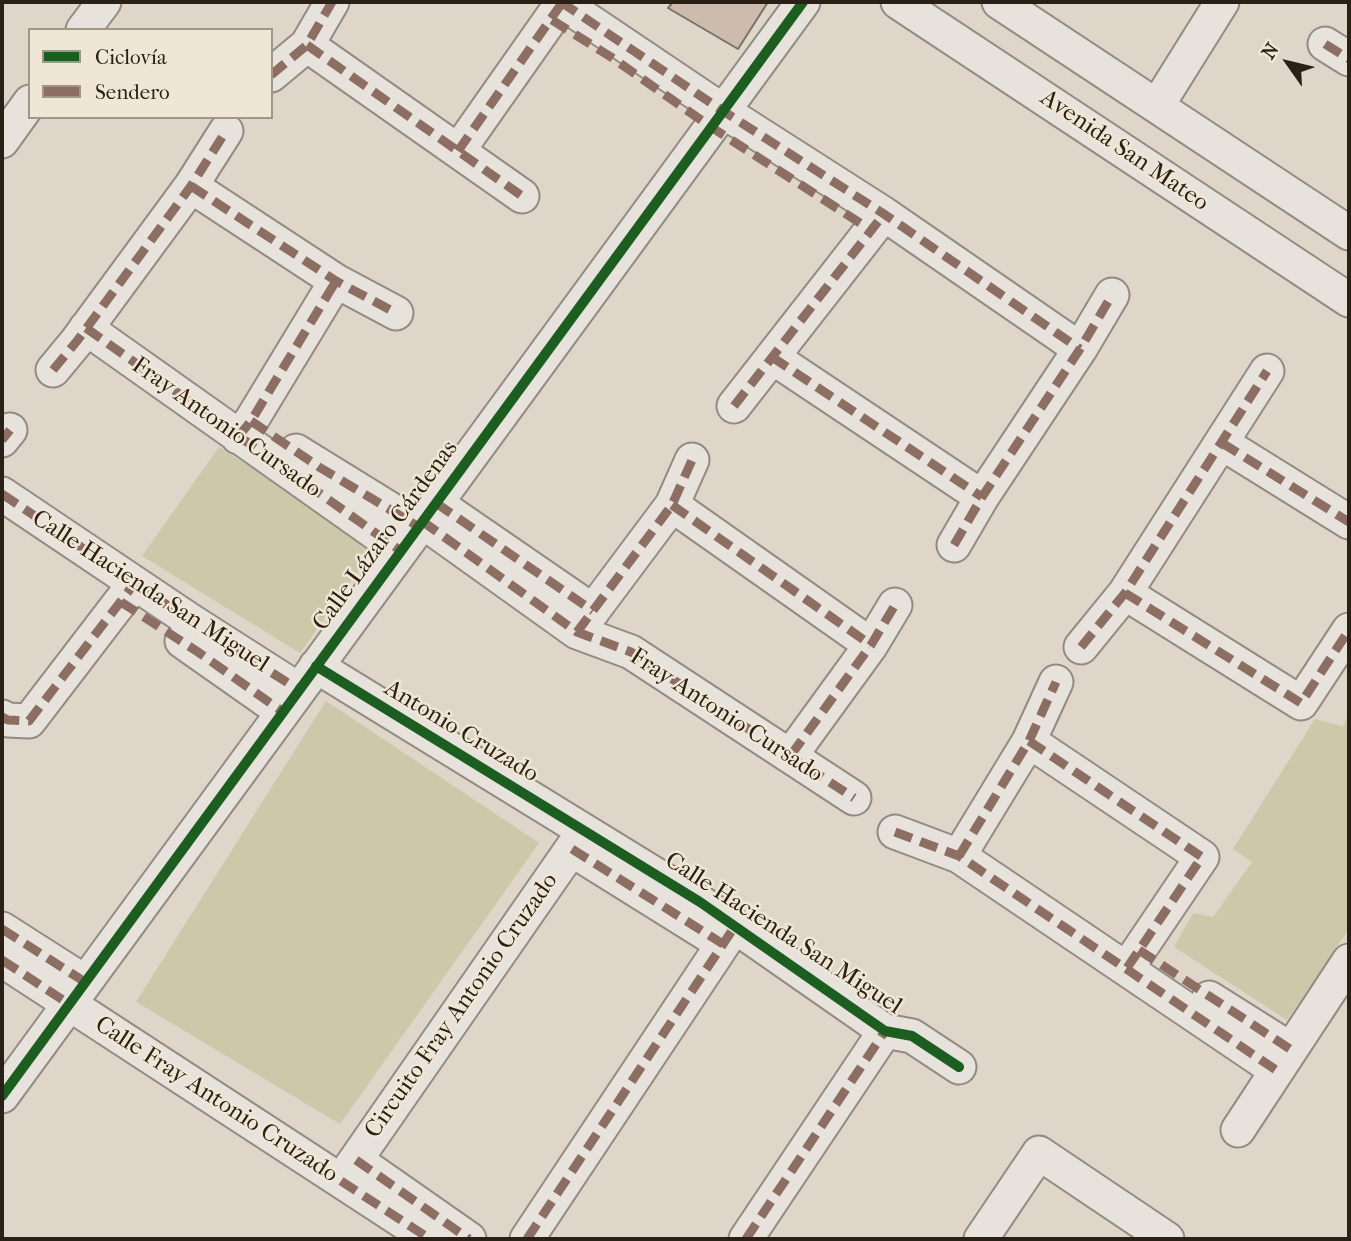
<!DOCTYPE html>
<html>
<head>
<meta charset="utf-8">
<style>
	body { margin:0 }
	#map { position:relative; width:1351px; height:1241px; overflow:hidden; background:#dfd6c9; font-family:"IM FELL French Canon",serif }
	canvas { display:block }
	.frame { position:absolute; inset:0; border:4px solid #2b2015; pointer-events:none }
	.legend { position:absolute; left:28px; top:28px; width:245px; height:91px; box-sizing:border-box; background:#f0e6d6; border:2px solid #a19789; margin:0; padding:9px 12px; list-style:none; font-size:21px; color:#2b2015 }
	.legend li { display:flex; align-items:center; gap:14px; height:35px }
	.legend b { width:35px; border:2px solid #a19789 }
	.north { position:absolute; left:1253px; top:28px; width:70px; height:70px; -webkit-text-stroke:5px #f0e6d6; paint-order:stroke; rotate:304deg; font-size:19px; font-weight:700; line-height:28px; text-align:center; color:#2b2015 }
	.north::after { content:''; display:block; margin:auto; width:24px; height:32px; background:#2b2015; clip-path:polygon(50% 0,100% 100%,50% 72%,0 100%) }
</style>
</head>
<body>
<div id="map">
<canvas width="1351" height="1241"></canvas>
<div class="frame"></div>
<ul class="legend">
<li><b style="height:9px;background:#1b5e20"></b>Ciclovía</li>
<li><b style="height:9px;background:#8d6e63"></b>Sendero</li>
</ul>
<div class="north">N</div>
</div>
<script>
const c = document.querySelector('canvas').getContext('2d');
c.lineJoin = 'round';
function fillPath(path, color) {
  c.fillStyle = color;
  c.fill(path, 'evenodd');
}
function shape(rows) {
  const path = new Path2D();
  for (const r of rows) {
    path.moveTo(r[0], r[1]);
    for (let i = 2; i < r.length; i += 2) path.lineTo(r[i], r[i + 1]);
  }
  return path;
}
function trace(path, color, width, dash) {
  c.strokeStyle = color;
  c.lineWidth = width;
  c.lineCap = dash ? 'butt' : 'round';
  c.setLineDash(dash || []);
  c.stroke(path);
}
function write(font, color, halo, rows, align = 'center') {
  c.font = font + ' "IM FELL French Canon",serif';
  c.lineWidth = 5;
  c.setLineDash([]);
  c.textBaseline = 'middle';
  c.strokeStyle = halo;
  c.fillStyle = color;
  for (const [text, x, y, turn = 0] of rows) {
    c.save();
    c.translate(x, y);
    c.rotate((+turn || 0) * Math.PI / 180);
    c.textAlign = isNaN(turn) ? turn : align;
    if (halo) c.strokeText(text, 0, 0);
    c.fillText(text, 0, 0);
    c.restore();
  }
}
const green = shape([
	[219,447,376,546,300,653,142,556],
	[326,701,539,843,340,1124,136,1002],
	[1349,715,1349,929,1287,1020,1174,947,1193,913,1213,917,1252,862,1233,849,1315,719,1343,726]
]);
const building = shape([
	[673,2,768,2,738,49,668,8,673,2]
]);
const minor = shape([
	[561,2,723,111,884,214,1080,349],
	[898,2,1349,300],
	[999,2,1349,233],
	[83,30,104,2],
	[1325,44,1349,59],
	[307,45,522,196],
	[271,75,307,45,332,2],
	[1157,106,1222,2],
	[2,141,30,102],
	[458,151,562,3],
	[191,186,336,281,396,313],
	[86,328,401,551],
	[772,357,982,497],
	[53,370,77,341,191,186,226,131],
	[734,406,884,214],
	[238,437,251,421,336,281],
	[2,440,10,430],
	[1222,443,1349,522],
	[296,451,419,527],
	[2,494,191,621,299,690],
	[436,503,593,611],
	[672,505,871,645],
	[422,521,577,632,631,652,854,798],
	[954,545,982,497,1080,349,1112,295],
	[1125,593,1301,703,1349,630],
	[577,632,672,505,692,460],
	[182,641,283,712],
	[1081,647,1125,593,1267,371],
	[316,666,700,902,885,1031,912,1036,959,1067],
	[2,717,8,720,29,721,134,584],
	[1029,741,1202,857,1127,968],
	[791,755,871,645,895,605],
	[895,832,959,856,1276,1070],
	[582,856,723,944],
	[959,856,1029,741,1056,682],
	[2,929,85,982],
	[2,960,430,1239],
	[1209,998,1290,1049],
	[2,1096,803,2],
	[1238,1130,1349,961],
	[356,1160,469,1239],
	[341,1181,584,831],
	[527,1239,735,926],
	[746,1239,885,1031],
	[981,1239,1039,1153,1167,1239]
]);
const quiet = shape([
	[561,2,723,111,884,214,1080,349],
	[552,20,611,57,711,127,871,230],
	[1325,44,1349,59],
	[307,45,522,196],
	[271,75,307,45,332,2],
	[458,151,562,3],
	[191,186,336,281,396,313],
	[86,328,401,551],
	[772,357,982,497],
	[53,370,77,341,191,186,226,131],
	[734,406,884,214],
	[251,421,319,467,419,527],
	[238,437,251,421,336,281],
	[2,440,10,430],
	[1222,443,1349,522],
	[2,494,191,621,299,690],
	[436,503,593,611],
	[672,505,871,645],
	[422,521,577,632,631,652,854,798],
	[954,545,982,497,1080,349,1112,295],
	[1125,593,1301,703,1349,630],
	[121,602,198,652,283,712],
	[577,632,672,505,692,460],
	[1081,647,1125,593,1267,371],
	[2,717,8,720,29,721,134,584],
	[1029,741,1202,857,1127,968],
	[791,755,871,645,895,605],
	[895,832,959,856,1276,1070],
	[572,849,723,944],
	[959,856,1029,741,1056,682],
	[2,929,85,982],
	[1139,950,1290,1049],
	[2,960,69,1004],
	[356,1160,469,1239],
	[341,1181,430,1239],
	[527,1239,735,926],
	[746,1239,885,1031]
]);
const cycleway = shape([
	[316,666,700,902,885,1031,912,1036,959,1067],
	[2,1096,803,2]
]);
const streetNames = [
	["Avenida San Mateo",1124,151,34],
	["Fray Antonio Cursado",226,428,35],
	["Calle Lázaro Cárdenas",386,536,-54],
	["Calle Hacienda San Miguel",150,592,33],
	["Fray Antonio Cursado",726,716,33],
	["Antonio Cruzado",461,732,31],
	["Calle Hacienda San Miguel",783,934,33],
	["Circuito Fray Antonio Cruzado",462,1006,-55],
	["Calle Fray Antonio Cruzado",216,1100,33]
];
fillPath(green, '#ccc8a9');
fillPath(building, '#cdbcae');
trace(building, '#78726a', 2);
trace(minor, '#918b82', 37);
trace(minor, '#e7e2db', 33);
trace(quiet, '#8d6e63', 9, [18, 9]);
trace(cycleway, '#1b5e20', 10);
write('24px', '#2b2015', '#f0e6d6', streetNames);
</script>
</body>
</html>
